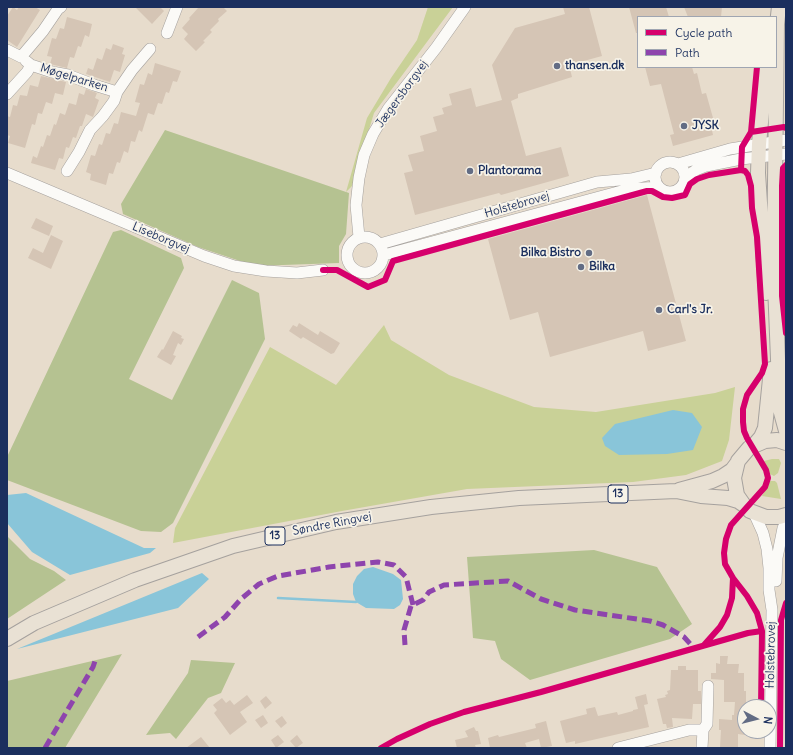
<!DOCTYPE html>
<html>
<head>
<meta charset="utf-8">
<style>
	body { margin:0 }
	#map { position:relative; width:793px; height:755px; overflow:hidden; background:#e7dccc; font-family:Delius,sans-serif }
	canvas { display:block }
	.frame { position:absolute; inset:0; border:8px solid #1b2f5e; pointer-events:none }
	.legend { position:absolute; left:637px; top:16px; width:140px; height:52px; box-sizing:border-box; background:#f7f3e8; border:1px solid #9fa5b1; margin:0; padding:5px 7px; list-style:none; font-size:12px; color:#1b2f5e }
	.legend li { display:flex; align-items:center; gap:8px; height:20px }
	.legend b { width:20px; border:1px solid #9fa5b1 }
	.north { position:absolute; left:737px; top:699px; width:40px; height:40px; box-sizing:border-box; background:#f7f3e8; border:1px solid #9fa5b1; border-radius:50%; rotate:97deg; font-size:11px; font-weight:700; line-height:16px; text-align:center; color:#1b2f5e }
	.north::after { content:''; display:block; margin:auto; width:14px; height:18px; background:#626c84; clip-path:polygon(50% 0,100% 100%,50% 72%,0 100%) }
</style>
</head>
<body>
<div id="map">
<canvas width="793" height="755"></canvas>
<div class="frame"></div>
<ul class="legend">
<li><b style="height:5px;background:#d6006c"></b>Cycle path</li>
<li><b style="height:5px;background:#8e44ad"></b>Path</li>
</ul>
<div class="north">N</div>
</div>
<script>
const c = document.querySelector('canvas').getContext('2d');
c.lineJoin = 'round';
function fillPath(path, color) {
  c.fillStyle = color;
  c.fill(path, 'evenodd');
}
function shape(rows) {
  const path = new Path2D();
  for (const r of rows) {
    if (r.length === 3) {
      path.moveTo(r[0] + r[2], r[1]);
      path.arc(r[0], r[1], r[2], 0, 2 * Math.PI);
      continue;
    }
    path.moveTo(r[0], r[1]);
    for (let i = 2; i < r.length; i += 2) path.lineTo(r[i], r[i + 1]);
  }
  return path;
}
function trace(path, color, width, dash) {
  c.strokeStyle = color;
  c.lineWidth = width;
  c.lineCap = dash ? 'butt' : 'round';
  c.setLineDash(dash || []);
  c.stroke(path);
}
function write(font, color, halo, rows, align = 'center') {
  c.font = font + ' Delius,sans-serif';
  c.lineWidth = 3.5;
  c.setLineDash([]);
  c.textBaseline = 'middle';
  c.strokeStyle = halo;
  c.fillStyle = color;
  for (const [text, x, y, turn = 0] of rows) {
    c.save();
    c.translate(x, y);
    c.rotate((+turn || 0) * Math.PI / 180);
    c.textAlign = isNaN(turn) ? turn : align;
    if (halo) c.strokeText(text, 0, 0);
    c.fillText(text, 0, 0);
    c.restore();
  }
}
const green = shape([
	[428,7,453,7,374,113,352,186,346,192,367,118,391,78,417,40],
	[384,325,391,340,449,375,534,407,596,412,715,393,735,387,729,440,722,461,686,475,633,482,467,489,342,511,173,543,175,528,270,347,336,385],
	[772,459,779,459,781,463,778,473,774,476,770,474,764,461],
	[770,481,775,481,777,483,781,499,762,496]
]);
const forest = shape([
	[165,130,349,193,346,234,339,246,339,263,255,266,198,247,123,214,121,204],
	[121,230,181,258,184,268,129,379,172,400,232,280,259,293,265,339,173,523,161,532,141,531,7,480,7,457,113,232],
	[7,536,30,559,54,571,66,580,7,619],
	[594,550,657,567,692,624,670,639,530,680,501,659,495,641,473,638,467,557],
	[122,654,65,748,7,748,7,681],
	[191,660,235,663,221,693,208,698,176,739,170,733,146,735,188,673]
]);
const water = shape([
	[673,410,692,413,702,427,693,450,667,454,619,455,605,446,602,438,615,424],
	[26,493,144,548,156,548,150,553,70,575,32,552,7,523,7,495],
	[373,567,393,574,401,580,403,599,400,605,394,609,366,608,356,602,353,594,353,584,357,576,364,569],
	[202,573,209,579,178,608,17,649]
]);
const stream = shape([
	[278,598,356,602]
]);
const building = shape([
	[13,7,17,10,19,7,35,7,40,10,17,47,7,40,7,16],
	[135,7,160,7,164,11,152,24],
	[199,7,223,7,227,11,218,19,219,21,210,30,212,32,203,41,205,42,196,51,184,39,188,34,182,28,190,19,189,18],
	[563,7,589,7,602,56,569,65,572,77,518,94,518,98,511,101,526,156,561,147,569,176,501,195,499,193,415,215,404,173,413,171,408,155,424,151,420,136,437,131,433,117,444,114,442,108,452,105,449,94,471,88,476,107,502,100,492,65,515,28,565,14],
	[629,7,666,7,669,17,638,17,638,33,636,33],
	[684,7,722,7,721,17,688,17],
	[67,17,92,24,89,37,85,35,81,47,78,46,74,58,70,57,67,68,50,64,52,57,47,56,52,38,56,39,60,28,64,29],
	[113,44,124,48,122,54,125,55,120,72,114,70,110,82,86,74,88,68,93,70,97,58,102,60,106,48,111,50],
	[155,63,181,71,177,82,173,81,169,93,166,92,162,104,158,103,154,115,148,113,142,132,139,130,135,142,131,141,128,153,124,151,120,163,117,162,113,174,109,173,106,185,90,180,91,174,86,172,91,155,95,156,99,144,102,145,106,133,110,134,114,123,118,124,121,112,136,116,140,103,135,102,140,84,144,85,148,73,152,75],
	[645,67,692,67,694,74,697,73,702,94,706,93,715,125,711,126,713,135,673,146,670,135,674,134,661,84,650,86],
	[41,76,66,82,63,95,55,93,52,104,46,102,42,114,38,113,35,125,32,124,25,148,8,143,10,136,7,135,7,116,10,117,13,105,17,106,20,95,27,96,30,85,38,87],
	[86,89,97,93,95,98,99,100,93,117,86,114,82,126,80,126,76,138,73,137,69,148,66,147,63,159,59,158,55,170,31,163,33,156,37,158,41,146,43,147,47,135,50,136,54,124,56,125,60,113,65,115,69,103,76,105,79,93,84,95],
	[647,195,686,341,648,351,643,331,550,357,538,312,510,320,488,239],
	[36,218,53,226,49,236,31,228],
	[51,235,63,241,51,269,28,258,33,248,43,253],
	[299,323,318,335,320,331,340,343,334,353,331,354,303,337,301,339,289,331,293,325,297,327],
	[173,331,182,336,181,338,184,339,181,345,178,343,173,355,176,356,171,365,157,357,162,349,163,350],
	[720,656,728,656,727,664,739,664,738,673,744,673,744,691,746,691,746,707,745,710,741,709,741,724,745,724,745,735,738,734,738,748,720,748,721,730,719,730,719,719,732,720,732,715,734,715,735,702,724,702,724,680,711,679,711,673,716,673,716,663,720,664],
	[678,666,686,666,686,670,698,670,698,691,701,691,701,704,693,704,692,719,672,718,673,727,667,728,666,724,663,724,657,699,666,697,665,695,668,694,667,691,670,690,671,670,678,670],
	[646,694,648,704,644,705,649,727,575,744,575,741,566,743,560,721,587,714,586,709,595,707,598,716,617,712,618,715,633,711,633,710,638,709,635,697],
	[247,695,253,703,240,712,247,722,230,735,214,713,217,710,213,705,222,698,226,703,230,700,234,705],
	[266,696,272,703,265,709,260,701],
	[263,715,268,723,261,728,255,720],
	[282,716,287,723,281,728,275,721],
	[546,721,552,746,541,748,539,739,525,743,527,748,490,748,488,738,498,735,499,737,536,728,535,724],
	[474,727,476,731,478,731,481,744,475,745,476,748,457,748,455,740,468,737,465,731],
	[278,735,284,742,276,748,271,740],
	[297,735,303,743,296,748,290,741],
	[201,737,210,748,186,748]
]);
const minor = shape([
	[167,33,177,7],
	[7,50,21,57,43,31,58,9,61,7],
	[31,65,52,72,68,75,94,85,117,92,114,101,103,116,90,130,79,152,67,171],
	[117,92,132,70,150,49],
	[7,94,27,72,31,65,26,61],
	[670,177,15],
	[678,164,730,149,786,140],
	[7,173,204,256,234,266,266,271,297,273,323,270],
	[685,178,696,170,706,166,741,159,786,154],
	[365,255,18],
	[359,237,356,205,359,178,364,155,373,134,388,109,436,48,465,7],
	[380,244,597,182,631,179,656,173],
	[384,255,629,189,659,187],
	[754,513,763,533,767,549,769,568,769,590,772,610,770,748],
	[776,581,777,558,783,528,786,523],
	[618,748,689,730,703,730,707,724,708,686],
	[702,748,703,730]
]);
const major = shape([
	[779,7,777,24,774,260,780,409,786,431],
	[766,67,759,144,758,173,766,293],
	[786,443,777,440,765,441,749,448,738,461,734,478,737,495,744,505,750,511,766,517,779,517,786,515],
	[754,445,761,437,765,428,771,369],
	[679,490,712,481,723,476,732,470,738,462],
	[7,639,34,623,135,580,233,546,336,522,431,507,519,498,676,491,701,496,728,498,738,501,744,505]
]);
const quiet = shape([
	[198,637,225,617,241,599,259,584,278,576,329,567,378,562,394,565,406,577,413,605],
	[405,645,404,630,411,606,423,600,429,592,444,585,508,581,541,599,575,610,650,621,663,625,684,637,694,648],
	[45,748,93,667,96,658]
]);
const cycleway = shape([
	[751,132,757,67],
	[786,165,783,168,782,186,782,296,786,333],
	[741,170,742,147,751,132,784,127,786,128],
	[323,270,337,270,368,287,385,280,393,261,647,191,652,191,663,197,672,198,685,195,690,184,697,179,709,175,741,170,745,171,748,175,751,186,752,208,757,237,765,364,762,373,747,395,743,409,743,422,744,431,747,438,766,470,768,478,765,487,731,525,726,539,724,553,725,564,733,578,732,598,727,615,720,627,704,645],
	[733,578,747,596,757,613,762,631,761,707],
	[381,748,397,739,430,724,464,712,541,692,748,633,762,631],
	[780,748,781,620,786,603]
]);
const markers = [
	[557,66,4,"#626c84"],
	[684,126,4,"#626c84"],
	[470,171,4,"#626c84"],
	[589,253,4,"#626c84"],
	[581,267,4,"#626c84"],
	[659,310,4,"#626c84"]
];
const shields = [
	[618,494,20],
	[275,536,20]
];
const shieldNames = [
	["13",618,494],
	["13",275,536]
];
const poiNames = [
	["thansen.dk",565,66],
	["JYSK",692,126],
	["Plantorama",478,171],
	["Bilka Bistro",581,253,"right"],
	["Bilka",589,267],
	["Carl's Jr.",667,310]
];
const streetNames = [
	["Møgelparken",74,78,17],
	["Jægersborgvej",402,94,-54],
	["Holstebrovej",517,205,-16],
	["Liseborgvej",161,238,23],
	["Søndre Ringvej",332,524,-11],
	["Holstebrovej",771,655,-89]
];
fillPath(green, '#c9d197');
fillPath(forest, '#b5c291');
fillPath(water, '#89c5d9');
trace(stream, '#89c5d9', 2.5);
fillPath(building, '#d5c5b5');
trace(minor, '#a5a19e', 12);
trace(major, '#a5a19e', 16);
trace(minor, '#fbfaf7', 11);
trace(major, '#e9e1d4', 14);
trace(quiet, '#8e44ad', 5, [10, 5]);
trace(cycleway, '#d6006c', 6);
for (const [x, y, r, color] of markers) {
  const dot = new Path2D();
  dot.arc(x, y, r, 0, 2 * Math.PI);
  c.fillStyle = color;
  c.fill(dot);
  trace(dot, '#f7f3e8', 1.5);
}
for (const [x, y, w] of shields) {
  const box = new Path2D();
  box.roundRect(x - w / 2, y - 9, w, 18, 3);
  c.fillStyle = '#f7f3e8';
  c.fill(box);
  trace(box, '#1b2f5e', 1);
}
write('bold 11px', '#1b2f5e', null, shieldNames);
write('bold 12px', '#1b2f5e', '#f7f3e8', poiNames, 'left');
write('12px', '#1b2f5e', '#f7f3e8', streetNames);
</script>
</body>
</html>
